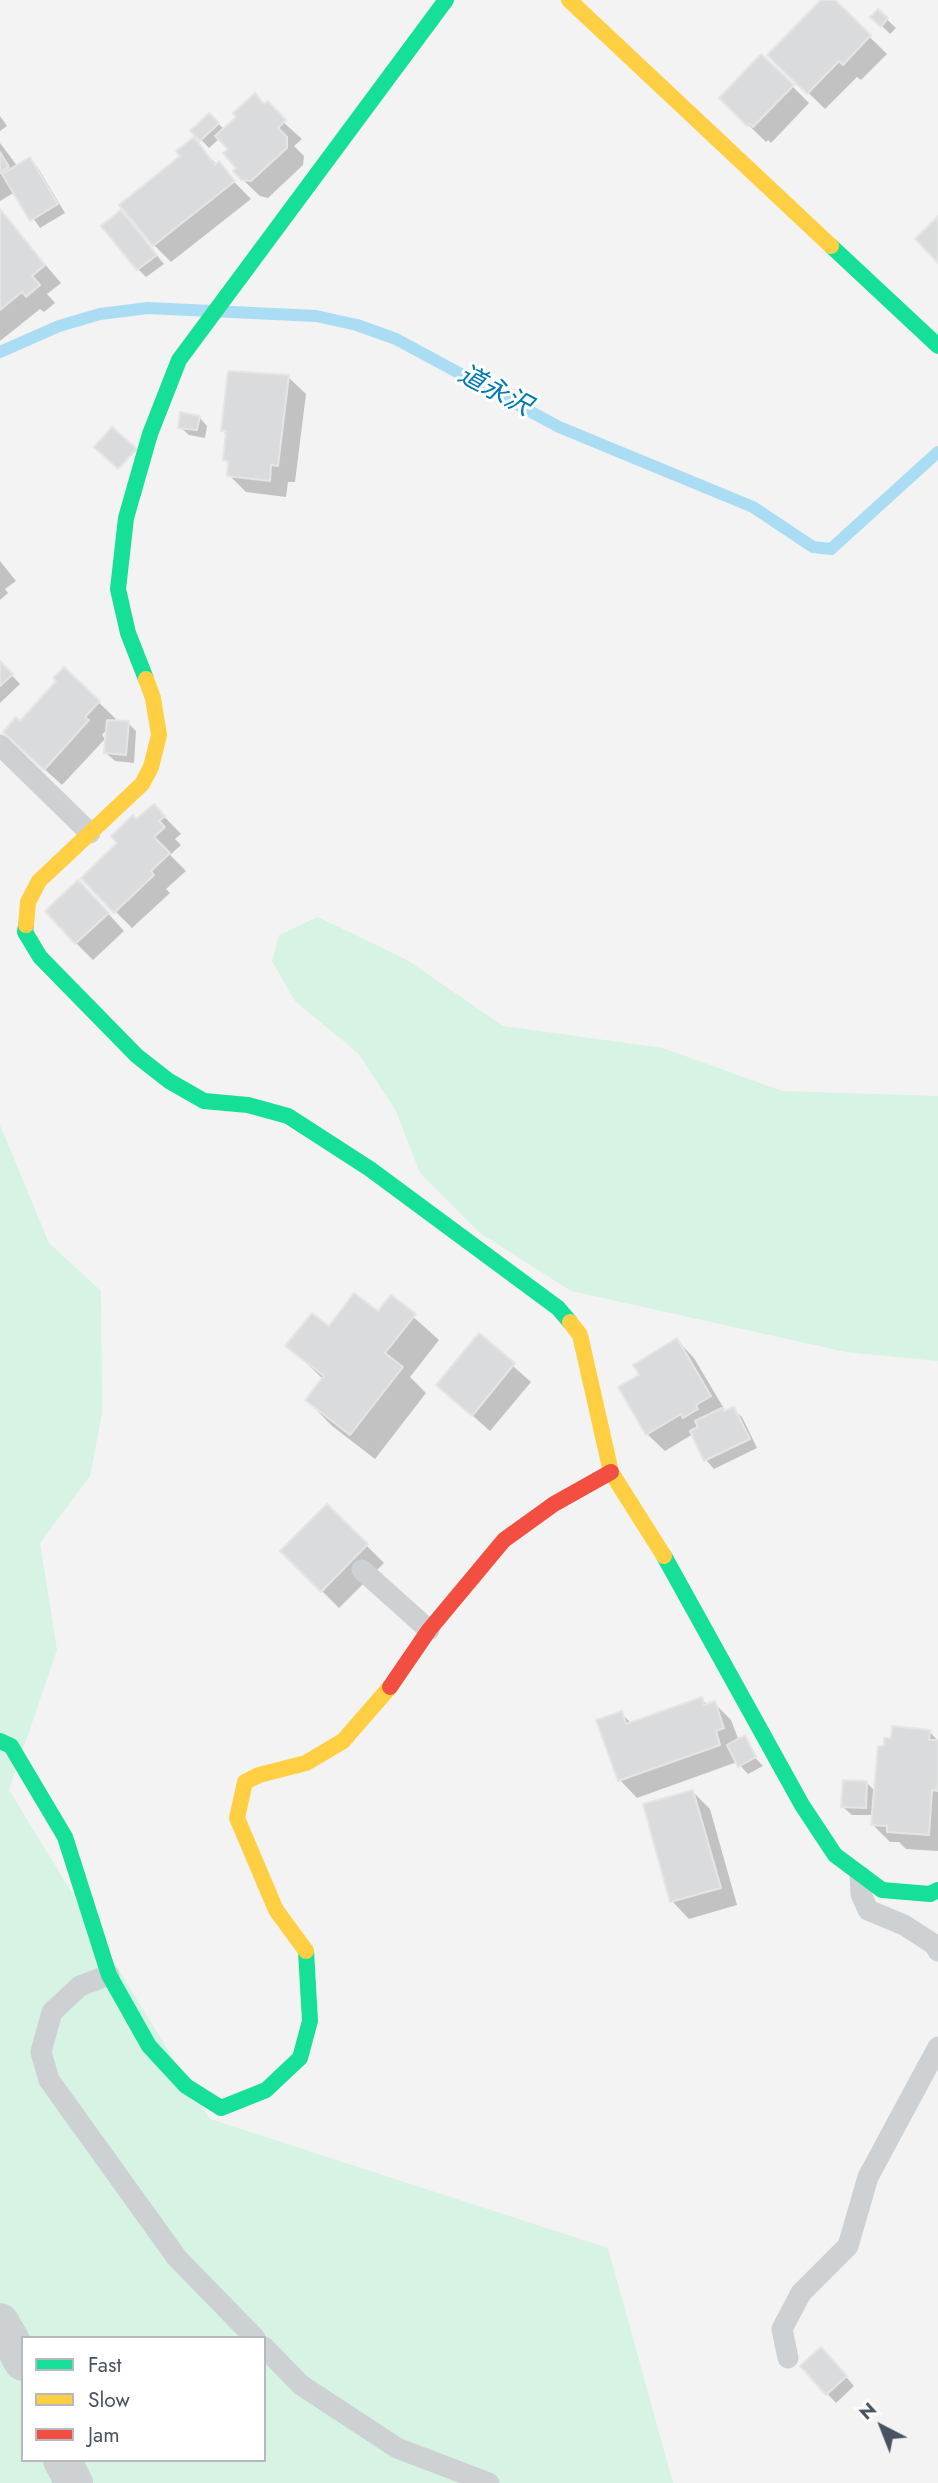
<!DOCTYPE html>
<html>
<head>
<meta charset="utf-8">
<style>
	body { margin:0 }
	#map { position:relative; width:938px; height:2483px; overflow:hidden; background:#f3f3f3; font-family:Jost,sans-serif }
	canvas { display:block }
	.legend { position:absolute; left:21px; top:2336px; width:245px; height:126px; box-sizing:border-box; background:#fff; border:2px solid #b6bac0; margin:0; padding:9px 12px; list-style:none; font-size:21px; color:#485361 }
	.legend li { display:flex; align-items:center; gap:14px; height:35px }
	.legend b { width:35px; border:2px solid #b6bac0 }
	.north { position:absolute; left:847px; top:2392px; width:70px; height:70px; -webkit-text-stroke:5px #fff; paint-order:stroke; rotate:318deg; font-size:19px; font-weight:700; line-height:28px; text-align:center; color:#485361 }
	.north::after { content:''; display:block; margin:auto; width:24px; height:32px; background:#485361; clip-path:polygon(50% 0,100% 100%,50% 72%,0 100%) }
</style>
</head>
<body>
<div id="map">
<canvas width="938" height="2483"></canvas>
<ul class="legend">
<li><b style="height:9px;background:#16e098"></b>Fast</li>
<li><b style="height:9px;background:#ffcf43"></b>Slow</li>
<li><b style="height:9px;background:#f24e42"></b>Jam</li>
</ul>
<div class="north">N</div>
</div>
<script>
const c = document.querySelector('canvas').getContext('2d');
c.lineJoin = 'round';
function fillPath(path, color) {
  c.fillStyle = color;
  c.fill(path, 'evenodd');
}
function shape(rows) {
  const path = new Path2D();
  for (const r of rows) {
    path.moveTo(r[0], r[1]);
    for (let i = 2; i < r.length; i += 2) path.lineTo(r[i], r[i + 1]);
  }
  return path;
}
function trace(path, color, width, dash) {
  c.strokeStyle = color;
  c.lineWidth = width;
  c.lineCap = dash ? 'butt' : 'round';
  c.setLineDash(dash || []);
  c.stroke(path);
}
function write(font, color, halo, rows, align = 'center') {
  c.font = font + ' Jost,"Noto Sans JP",sans-serif';
  c.lineWidth = 6;
  c.setLineDash([]);
  c.textBaseline = 'middle';
  c.strokeStyle = halo;
  c.fillStyle = color;
  for (const [text, x, y, turn = 0] of rows) {
    c.save();
    c.translate(x, y);
    c.rotate((+turn || 0) * Math.PI / 180);
    c.textAlign = isNaN(turn) ? turn : align;
    if (halo) c.strokeText(text, 0, 0);
    c.fillText(text, 0, 0);
    c.restore();
  }
}
const green = shape([
	[318,917,407,960,503,1026,663,1048,782,1091,938,1096,938,1361,846,1352,571,1291,480,1233,420,1173,396,1111,358,1053,295,1001,272,961,279,935],
	[0,1125,49,1243,101,1291,102,1413,90,1476,40,1543,57,1650,9,1790,210,2119,608,2248,673,2483,0,2483],
	[23,2338,264,2338,264,2460,23,2460]
]);
const shadow = shape([
	[824,0,832,0,887,54,861,80,857,77,825,109,770,55],
	[878,11,896,28,890,34,873,17],
	[792,86,809,103,771,143,768,140,766,142,721,98],
	[265,106,302,139,294,146,304,156,303,165,268,198,260,196,242,179,230,149,220,138,209,148,193,131,209,115,225,130],
	[0,116,7,126,0,131],
	[193,140,251,199,171,262,154,245,182,157],
	[0,143,18,167,30,159,38,168,65,213,40,228,15,192,0,201],
	[0,212,61,283,47,294,55,303,44,312,40,309,0,341],
	[129,221,164,264,146,277,138,269],
	[288,377,306,394,295,482,288,482,286,497,246,492,229,475,230,465,225,460,227,435,223,431],
	[199,417,207,426,205,438,189,435,180,427],
	[0,561,16,581,5,589,8,593,0,600],
	[0,663,20,684,0,703],
	[64,669,116,719,113,722,128,723,136,731,134,763,115,761,106,753,108,728,102,735,105,739,62,785,22,749,20,723,59,682],
	[154,806,181,834,175,839,181,845,170,855,186,871,166,889,170,893,132,928,115,911,119,843],
	[95,899,124,931,93,960,76,943],
	[391,1297,439,1340,410,1377,426,1393,375,1459,331,1425,307,1400,323,1379,288,1346,329,1328,378,1314],
	[479,1336,531,1382,490,1431,438,1385],
	[677,1340,694,1358,726,1412,733,1409,742,1417,757,1448,714,1469,706,1460,693,1434,665,1451,647,1434,641,1376],
	[327,1506,384,1563,339,1608,282,1551],
	[701,1699,708,1705,714,1703,731,1720,739,1741,763,1766,748,1774,737,1762,637,1798,620,1780,598,1721,621,1713,632,1724],
	[929,1731,938,1741,938,1851,906,1849,899,1842,890,1842,873,1825,874,1815,852,1815,843,1807,866,1782,876,1792],
	[693,1792,710,1809,737,1905,689,1919,672,1901],
	[830,2358,854,2386,836,2403,802,2367]
]);
const stream = shape([
	[0,352,59,326,100,314,148,308,316,316,357,325,396,339,559,427,753,507,813,547,831,549,938,452]
]);
const building = shape([
	[821,0,835,0,871,35,843,65,839,61,807,94,767,55,821,0],
	[878,9,888,18,881,27,870,17,878,9],
	[761,54,794,85,753,127,750,124,747,126,719,98,761,54],
	[255,93,264,104,268,101,286,120,278,128,287,137,287,148,251,181,241,180,233,171,236,168,223,153,228,149,215,136,236,117,233,113,255,93],
	[209,113,219,123,200,141,190,131,209,113],
	[194,137,215,165,219,161,235,181,153,246,119,205,180,156,176,151,194,137],
	[0,152,9,167,0,173,0,152],
	[30,157,58,204,30,221,2,174,30,157],
	[0,209,45,265,32,276,40,285,26,297,22,292,0,310,0,209],
	[121,210,157,255,137,270,101,226,121,210],
	[938,216,938,263,915,239,938,216],
	[228,371,289,375,278,466,271,465,270,481,227,476,228,461,223,460,226,431,221,431,228,371],
	[180,412,200,416,197,430,178,428,180,412],
	[112,427,137,449,118,469,94,447,112,427],
	[0,661,13,674,0,686,0,661],
	[64,667,100,701,85,717,89,720,44,770,3,732,16,717,20,721,56,681,53,678,64,667],
	[107,720,129,721,126,755,104,753,107,720],
	[154,804,165,816,159,821,165,827,154,837,170,853,151,871,154,875,114,913,81,878,117,843,111,836,133,815,136,819,154,804],
	[78,880,109,913,75,944,45,911,78,880],
	[354,1293,378,1311,391,1295,416,1314,385,1353,403,1367,350,1435,305,1400,324,1376,285,1346,312,1313,329,1326,354,1293],
	[479,1333,515,1363,472,1416,436,1385,479,1333],
	[677,1338,711,1396,696,1405,698,1409,683,1418,681,1414,646,1435,618,1387,639,1375,633,1365,677,1338],
	[734,1407,750,1439,704,1461,690,1431,698,1427,695,1421,722,1408,724,1411,734,1407],
	[327,1504,368,1544,321,1592,280,1551,327,1504],
	[702,1697,704,1705,715,1701,724,1728,716,1731,720,1745,618,1781,596,1720,622,1711,626,1724,702,1697],
	[892,1726,930,1730,929,1740,938,1740,938,1791,932,1790,929,1835,887,1832,887,1826,871,1825,878,1746,884,1746,884,1738,891,1738,892,1726],
	[745,1735,756,1757,738,1767,727,1745,745,1735],
	[843,1780,867,1781,866,1808,841,1807,843,1780],
	[693,1790,721,1888,670,1902,643,1804,693,1790],
	[821,2347,847,2376,826,2395,800,2366,821,2347]
]);
const lane = shape([
	[0,745,90,833],
	[362,1570,429,1630],
	[860,1876,861,1894,868,1910,904,1925,935,1945,938,1951],
	[109,1975,80,1986,52,2012,41,2052,49,2080,177,2258,255,2338],
	[264,2347,301,2385,397,2448,489,2483],
	[788,2358,782,2329,801,2293,848,2246,868,2177,938,2047]
]);
const street = shape([
	[0,2322,23,2362],
	[62,2460,74,2483]
]);
const fast = shape([
	[831,246,938,346],
	[146,679,128,633,118,589,126,518,150,434,179,360,446,0],
	[26,925,25,932,40,957,137,1056,169,1081,204,1101,248,1105,288,1116,370,1169,558,1308,570,1322],
	[664,1556,802,1805,835,1855,882,1890,930,1894,938,1890],
	[0,1741,11,1746,65,1837,109,1975,149,2046,186,2086,221,2108,266,2090,300,2058,310,2021,306,1951]
]);
const slow = shape([
	[569,0,831,246],
	[26,925,28,902,39,881,142,784,151,767,159,735,153,698,146,679],
	[570,1322,580,1335,611,1472,664,1556],
	[306,1951,276,1910,237,1818,245,1782,259,1775,306,1763,343,1741,390,1687]
]);
const jam = shape([
	[390,1687,429,1630,504,1540,554,1504,611,1472]
]);
const waterNames = [
	["道永沢",494,392,28]
];
fillPath(green, '#d6f3e4');
fillPath(shadow, '#0003');
trace(stream, '#aadcf3', 12);
fillPath(building, '#dadbdd');
trace(building, '#e5e5e6', 2);
trace(lane, '#ced1d4', 21);
trace(street, '#ced1d4', 38);
trace(fast, '#16e098', 16);
trace(slow, '#ffcf43', 16);
trace(jam, '#f24e42', 16);
write('italic 26px', '#037bb2', '#fff', waterNames);
</script>
</body>
</html>
